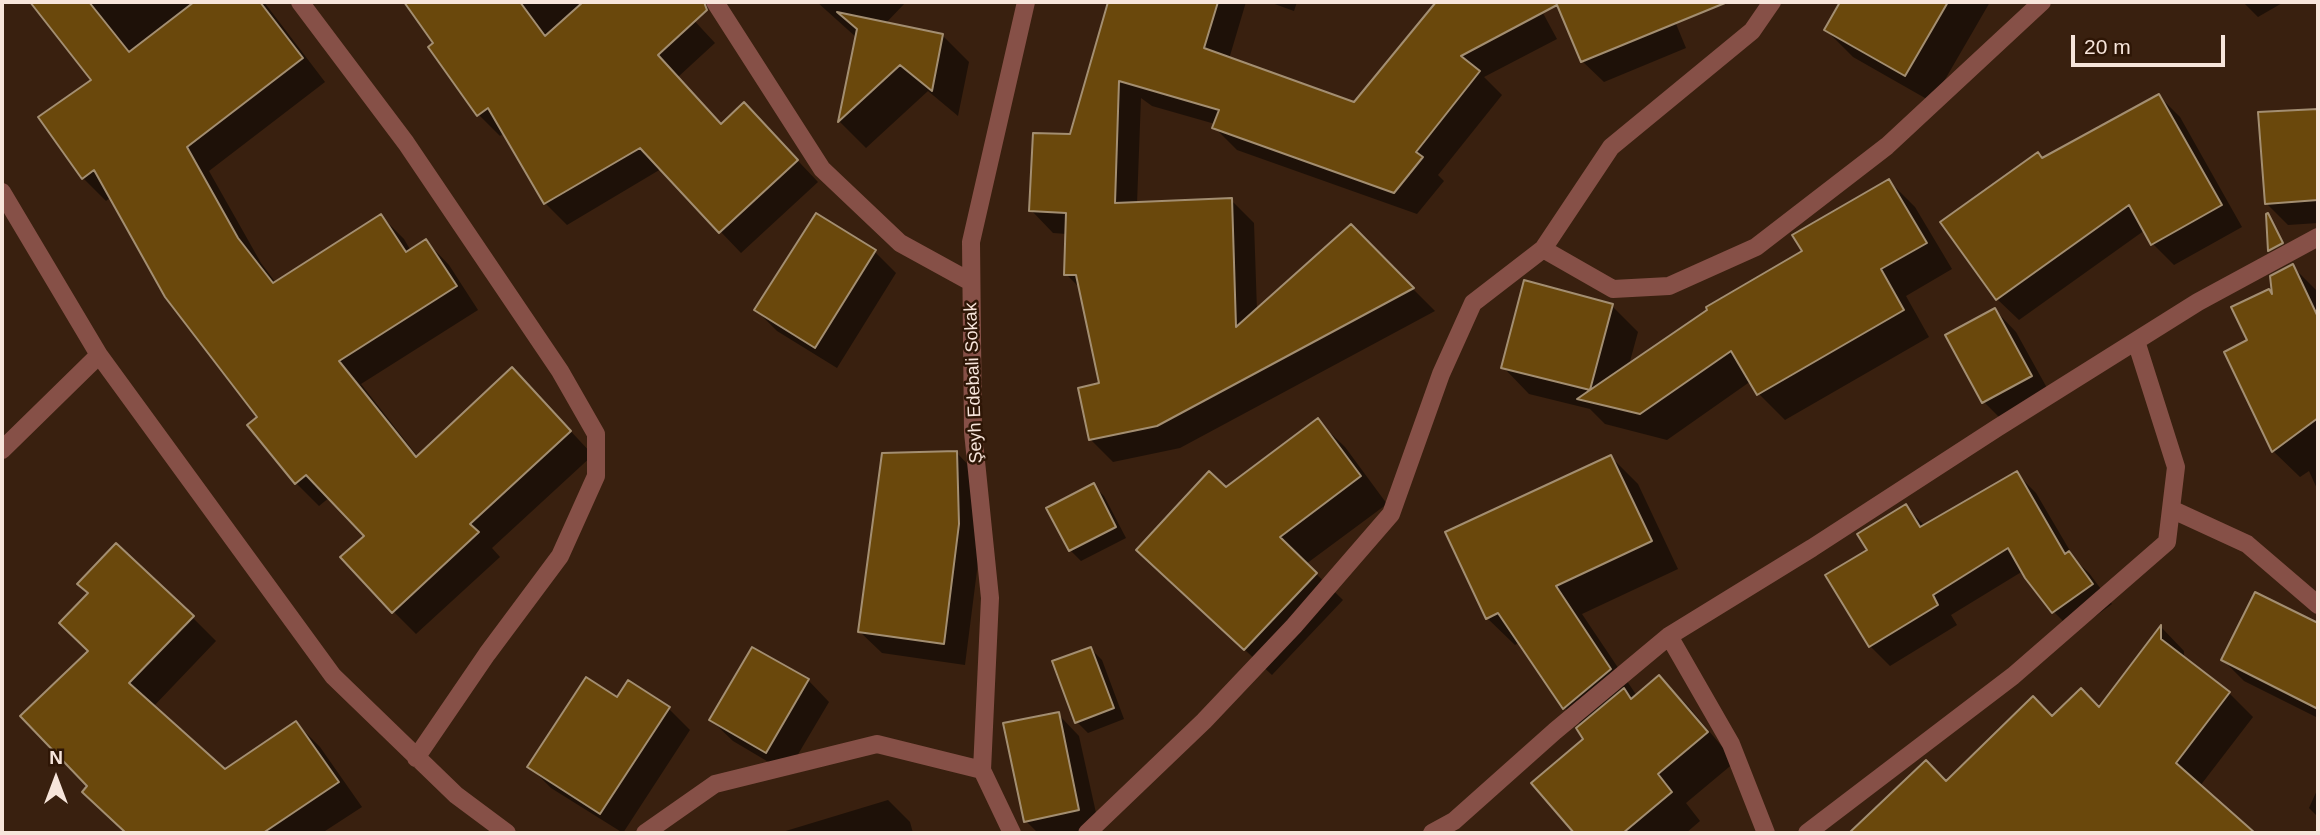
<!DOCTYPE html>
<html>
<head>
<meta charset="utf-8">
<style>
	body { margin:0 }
	#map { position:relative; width:2320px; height:835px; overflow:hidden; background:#39200f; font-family:Helvetica,sans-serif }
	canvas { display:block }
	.frame { position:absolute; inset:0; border:4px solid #f7e5db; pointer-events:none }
	.north { position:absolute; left:21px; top:744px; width:70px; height:70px; -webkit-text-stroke:5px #2e1606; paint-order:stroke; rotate:0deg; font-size:19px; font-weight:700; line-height:28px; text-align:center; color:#f7e5db }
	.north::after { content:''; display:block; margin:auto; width:24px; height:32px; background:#f7e5db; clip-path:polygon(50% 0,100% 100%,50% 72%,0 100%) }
	.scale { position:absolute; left:2071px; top:35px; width:154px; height:32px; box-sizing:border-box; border:4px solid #f7e5db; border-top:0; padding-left:9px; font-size:21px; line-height:24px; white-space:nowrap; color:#f7e5db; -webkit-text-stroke:5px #2e1606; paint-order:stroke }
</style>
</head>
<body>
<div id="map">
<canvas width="2320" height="835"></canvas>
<div class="frame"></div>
<div class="north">N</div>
<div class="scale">20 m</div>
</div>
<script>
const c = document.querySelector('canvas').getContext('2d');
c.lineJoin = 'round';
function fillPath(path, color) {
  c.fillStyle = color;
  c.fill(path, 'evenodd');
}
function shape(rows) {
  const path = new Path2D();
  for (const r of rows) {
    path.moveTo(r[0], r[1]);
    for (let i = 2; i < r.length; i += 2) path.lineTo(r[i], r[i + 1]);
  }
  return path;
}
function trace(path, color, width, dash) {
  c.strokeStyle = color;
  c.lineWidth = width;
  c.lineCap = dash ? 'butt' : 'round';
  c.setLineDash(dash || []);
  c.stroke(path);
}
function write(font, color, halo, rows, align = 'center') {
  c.font = font + ' Helvetica,sans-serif';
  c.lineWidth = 5;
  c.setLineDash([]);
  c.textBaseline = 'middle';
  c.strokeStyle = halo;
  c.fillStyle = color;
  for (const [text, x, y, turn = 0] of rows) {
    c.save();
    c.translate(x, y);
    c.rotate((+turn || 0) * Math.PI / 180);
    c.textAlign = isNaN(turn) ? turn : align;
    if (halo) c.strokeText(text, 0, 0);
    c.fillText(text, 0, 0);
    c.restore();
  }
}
const shadow = shape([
	[58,2,264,2,325,82,209,171,261,263,276,283,381,216,404,239,411,251,426,241,449,265,478,310,361,384,418,457,535,393,593,455,492,548,500,557,416,634,393,611,366,536,330,497,319,506,296,483,259,418,111,197,106,201,83,178,94,80,42,15],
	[406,2,677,2,715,43,678,77,722,125,765,126,818,182,741,253,661,169,567,225,545,203,504,133,500,136,479,115,436,44],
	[817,2,906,2,885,24,942,35,969,62,958,116,928,91,866,148,840,122,857,38],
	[1110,2,1246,2,1229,59,1355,104,1436,4,1435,2,1537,2,1557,39,1484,77,1502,95,1438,175,1444,181,1417,214,1237,150,1214,127,1215,124,1152,106,1141,98,1137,204,1231,200,1254,223,1257,311,1351,227,1435,311,1180,448,1113,462,1091,440,1101,385,1081,289,1066,274,1067,234,1053,233,1031,210,1071,136],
	[1269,2,1297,2,1294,11],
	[1558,2,1667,2,1686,48,1604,82,1582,61],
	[1842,2,1990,2,1932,102,1853,57,1826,30],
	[2243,2,2284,2,2258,17],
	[2159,96,2180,117,2242,227,2174,265,2153,244,2145,230,2019,320,1997,299,2043,160],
	[2318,110,2318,223,2288,225,2267,204,2260,114],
	[1889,181,1915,207,1952,269,1906,296,1929,337,1785,420,1759,394,1751,381,1667,440,1605,424,1590,409,1529,394,1503,367,1612,306,1638,332,1629,365,1804,252],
	[816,215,875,252,896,273,837,368,777,331,756,310],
	[2292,266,2318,292,2318,491,2309,471,2300,477,2273,451,2226,353,2249,341],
	[1995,310,2016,332,2052,397,2005,423,1984,402],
	[1318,421,1345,447,1387,504,1306,564,1343,600,1272,675,1165,576,1226,489],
	[956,452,977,474,980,547,965,665,882,653,860,632],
	[1611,457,1638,484,1678,569,1582,614,1637,696,1659,677,1688,706,1735,762,1686,803,1700,821,1686,833,1576,833,1534,783,1586,740,1582,726,1565,708,1520,642,1515,645,1487,618],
	[2016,473,2036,493,2076,561,2089,573,2112,604,2074,632,2054,612,2023,571,1951,615,1957,625,1890,666,1870,646,1870,551,1906,507,1925,526],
	[1093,485,1104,496,1126,538,1081,561,1070,550],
	[2256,594,2318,625,2318,718,2244,681,2223,660],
	[192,617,216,641,153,707,224,771,296,723,320,747,362,807,322,833,126,833,84,792,90,786,22,716],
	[2161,627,2184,651,2184,659,2229,693,2253,717,2200,786,2252,833,1881,833,1867,819,1947,783,2053,718,2099,709],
	[1091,649,1102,660,1124,719,1088,733,1077,722],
	[808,680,829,702,787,773,733,741,711,720],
	[617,699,669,709,690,730,623,833,551,788,530,767],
	[1058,714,1079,736,1100,831,1038,833,1026,821],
	[2318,788,2318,817,2309,808],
	[888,800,910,822,913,833,779,833]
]);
const building = shape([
	[30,2,89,2,129,52,194,2,260,2,303,58,187,147,238,238,273,283,381,214,406,252,426,239,457,286,339,361,416,457,512,367,571,431,470,524,479,532,392,613,340,557,364,536,306,475,295,484,247,425,257,417,165,297,94,170,82,179,38,117,91,80,30,2],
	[404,2,520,2,545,36,583,2,704,2,707,10,658,55,721,124,744,102,798,160,719,233,640,148,544,204,488,108,477,116,428,47,433,43,404,2],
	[1108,2,1218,2,1204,48,1354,102,1436,2,1725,3,1581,62,1557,5,1461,56,1480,71,1416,152,1423,157,1394,193,1212,128,1219,110,1119,81,1115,203,1232,198,1236,327,1351,224,1414,288,1157,426,1089,440,1078,388,1099,383,1076,275,1064,275,1066,213,1029,211,1033,133,1070,134,1108,2],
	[1840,2,1948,2,1905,76,1824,30,1840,2],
	[837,12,943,34,932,91,900,65,838,122,857,29,837,12],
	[2159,94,2222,205,2151,245,2129,205,1996,300,1940,222,2038,152,2042,158,2159,94],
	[2318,109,2318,200,2265,204,2258,112,2318,109],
	[1889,179,1927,243,1881,269,1904,310,1757,395,1731,351,1640,414,1577,399,1590,390,1501,368,1524,280,1613,304,1590,390,1707,310,1706,307,1802,251,1792,235,1889,179],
	[816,213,876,250,815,348,754,310,816,213],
	[2268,213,2283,243,2268,251,2266,214,2268,213],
	[2293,264,2318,317,2318,418,2272,452,2224,352,2247,340,2231,307,2269,289,2272,294,2270,276,2293,264],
	[1995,308,2032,376,1982,403,1945,335,1995,308],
	[1318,418,1361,476,1280,537,1317,573,1244,650,1136,550,1209,471,1226,487,1318,418],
	[957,451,959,524,944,644,858,632,882,453,957,451],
	[1611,455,1652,541,1556,586,1611,669,1563,709,1498,613,1486,619,1445,532,1611,455],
	[2017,471,2065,554,2069,551,2093,584,2052,613,2025,578,2008,548,1933,595,1938,605,1869,647,1825,575,1867,550,1857,534,1906,504,1920,527,2017,471],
	[1094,483,1116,527,1069,551,1046,508,1094,483],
	[116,543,194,616,129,683,225,769,296,721,339,782,263,833,126,833,82,792,87,786,20,716,88,651,59,623,88,593,77,584,116,543],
	[2255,592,2318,623,2318,709,2221,660,2255,592],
	[2161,625,2161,639,2230,692,2176,763,2255,833,1849,833,1926,760,1946,781,2033,696,2052,716,2081,688,2099,707,2161,625],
	[752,647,809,679,766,753,709,720,752,647],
	[1091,647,1114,708,1075,723,1052,661,1091,647],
	[1659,675,1708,732,1658,774,1672,792,1623,833,1574,833,1531,783,1583,739,1576,728,1624,688,1631,699,1659,675],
	[586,677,617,697,628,680,670,707,600,814,527,767,586,677],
	[1059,712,1079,810,1024,822,1003,723,1059,712]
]);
const street = shape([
	[300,2,406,143,560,371,596,434,596,476,560,556,487,654,416,758],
	[715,2,822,169,900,243,971,282],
	[2,192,99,355,333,676,456,795,507,833],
	[1543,249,1613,289,1669,286,1756,247,1887,146,2042,2],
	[2,450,99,355],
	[2171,509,2247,544,2318,605],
	[1669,636,1731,744,1766,833],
	[645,833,715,784,877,744,982,770],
	[1012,833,982,770,990,598,973,432,971,242,1026,2],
	[1087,833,1204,721,1294,626,1391,514,1441,374,1473,303,1543,249,1611,147,1752,31,1772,2],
	[1432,833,1454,821,1555,731,1669,636,1812,548,1997,428,2198,302,2318,237],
	[1807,833,2013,676,2167,542,2176,467,2136,341]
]);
const streetNames = [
	["Şeyh Edebali Sokak",974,383,-92]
];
fillPath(shadow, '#0007');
fillPath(building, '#6a480c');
trace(building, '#a38e71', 2);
trace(street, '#865047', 18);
write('18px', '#f7e5db', '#2e1606', streetNames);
</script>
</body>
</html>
